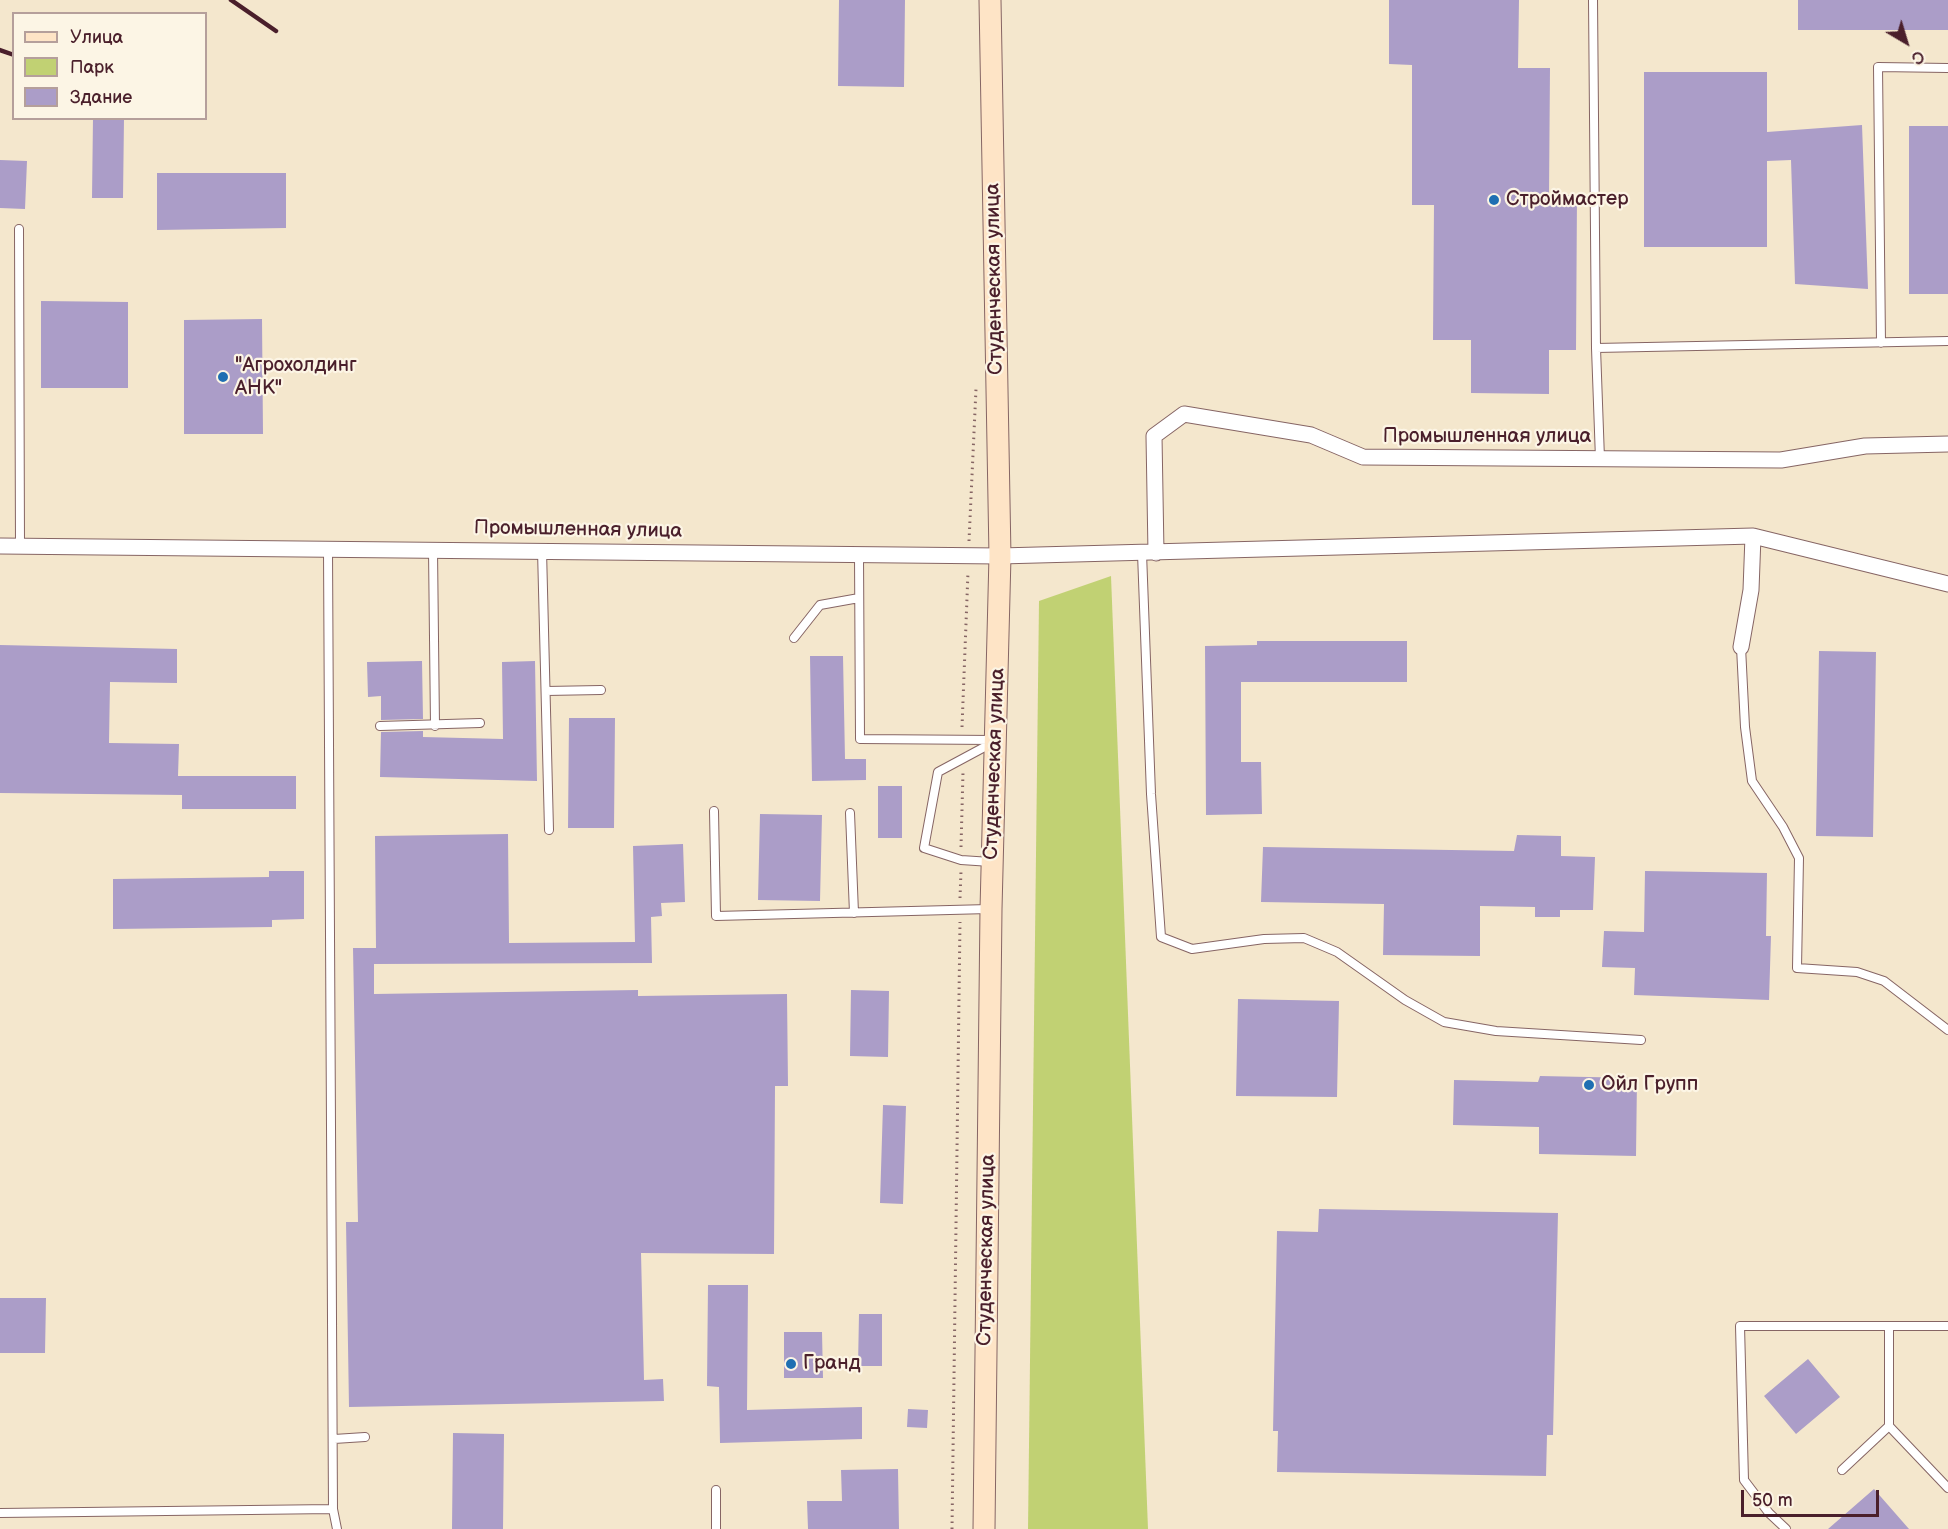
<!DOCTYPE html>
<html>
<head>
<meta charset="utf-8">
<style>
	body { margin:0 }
	#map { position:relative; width:1948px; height:1529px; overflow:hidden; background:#f4e7cd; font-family:"Balsamiq Sans",sans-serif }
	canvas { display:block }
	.legend { position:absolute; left:12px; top:12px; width:195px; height:108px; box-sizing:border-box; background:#fcf5e5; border:2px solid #b59f9b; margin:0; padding:8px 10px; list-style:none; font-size:18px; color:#4a1f2b }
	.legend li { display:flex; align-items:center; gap:12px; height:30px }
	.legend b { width:30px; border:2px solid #b59f9b }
	.north { position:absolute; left:1876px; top:12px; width:60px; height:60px; -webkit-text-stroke:4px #fcf5e5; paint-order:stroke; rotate:142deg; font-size:16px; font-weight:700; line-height:24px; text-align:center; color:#4a1f2b }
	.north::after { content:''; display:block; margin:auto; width:21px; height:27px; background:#4a1f2b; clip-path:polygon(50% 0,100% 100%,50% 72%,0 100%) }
	.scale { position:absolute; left:1741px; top:1490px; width:138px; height:27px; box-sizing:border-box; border:3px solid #4a1f2b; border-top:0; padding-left:8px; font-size:18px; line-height:21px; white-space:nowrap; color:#4a1f2b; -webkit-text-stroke:4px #fcf5e5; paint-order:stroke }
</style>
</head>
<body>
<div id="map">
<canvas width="1948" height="1529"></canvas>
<ul class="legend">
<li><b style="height:8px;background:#fee4c6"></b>Улица</li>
<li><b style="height:16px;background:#c1d173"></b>Парк</li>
<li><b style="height:16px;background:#ab9dc8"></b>Здание</li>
</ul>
<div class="north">С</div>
<div class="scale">50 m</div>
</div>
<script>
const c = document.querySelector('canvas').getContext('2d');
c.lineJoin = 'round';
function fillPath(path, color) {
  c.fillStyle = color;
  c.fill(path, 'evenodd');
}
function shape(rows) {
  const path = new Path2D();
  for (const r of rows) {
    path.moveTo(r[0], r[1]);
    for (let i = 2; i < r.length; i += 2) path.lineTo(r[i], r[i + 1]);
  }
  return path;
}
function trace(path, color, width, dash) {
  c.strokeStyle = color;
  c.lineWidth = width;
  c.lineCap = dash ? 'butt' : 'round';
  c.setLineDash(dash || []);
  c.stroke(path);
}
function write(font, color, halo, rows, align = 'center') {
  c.font = font + ' "Balsamiq Sans",sans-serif';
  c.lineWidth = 4.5;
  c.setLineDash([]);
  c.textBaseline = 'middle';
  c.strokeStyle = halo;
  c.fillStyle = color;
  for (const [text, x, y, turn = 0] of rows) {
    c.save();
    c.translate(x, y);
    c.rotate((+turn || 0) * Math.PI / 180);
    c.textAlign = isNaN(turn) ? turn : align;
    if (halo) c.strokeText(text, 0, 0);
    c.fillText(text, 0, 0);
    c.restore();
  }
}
const green = shape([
	[1111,576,1148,1529,1028,1529,1039,601]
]);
const building = shape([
	[839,0,905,0,904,87,838,86],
	[1389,0,1519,0,1518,68,1550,68,1549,195,1577,195,1576,350,1549,350,1549,394,1471,393,1471,340,1433,340,1434,205,1412,205,1412,65,1389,64],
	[1798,0,1948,0,1948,30,1798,30],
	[1644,72,1767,72,1767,132,1862,125,1868,289,1795,284,1791,160,1767,161,1767,247,1644,247],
	[93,118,124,118,123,198,92,198],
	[1909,126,1948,126,1948,294,1909,294],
	[0,160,27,161,25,209,0,208],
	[157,173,286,173,286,228,157,230],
	[41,301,128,302,128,388,41,388],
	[262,319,263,434,184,434,184,320],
	[1257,641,1407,641,1407,682,1241,682,1241,762,1261,762,1262,814,1206,815,1205,646,1257,645],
	[0,645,177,649,177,683,110,682,109,743,179,744,178,776,296,776,296,809,182,809,182,795,0,793],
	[1819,651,1876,652,1873,837,1816,836],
	[810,656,843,656,845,759,866,759,866,780,812,781],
	[422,661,423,719,381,720,381,696,368,697,367,662],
	[535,661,537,781,380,777,381,732,423,731,423,737,503,739,502,662],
	[569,718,615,718,614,828,568,828],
	[878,786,902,786,902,838,878,838],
	[760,814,822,815,820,901,758,900],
	[508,834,509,943,635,942,633,846,683,844,685,902,661,903,662,916,651,917,652,963,374,964,374,994,638,990,638,996,787,994,788,1086,775,1086,774,1254,641,1253,644,1380,663,1379,664,1401,349,1407,346,1222,358,1222,353,948,376,948,375,836],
	[1517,835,1561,836,1561,856,1595,857,1593,910,1560,910,1560,917,1535,917,1535,907,1480,906,1480,956,1383,955,1384,904,1261,902,1263,847,1514,851],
	[269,871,304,871,304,919,272,920,272,927,113,929,113,879,269,877],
	[1645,871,1767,873,1766,936,1771,936,1769,1000,1634,995,1635,968,1602,967,1604,931,1644,932],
	[851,990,889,991,888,1057,850,1056],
	[1238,999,1339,1001,1337,1097,1236,1096],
	[1540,1076,1637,1078,1636,1156,1539,1154,1539,1127,1453,1125,1454,1080,1538,1082],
	[883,1105,906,1106,903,1204,880,1203],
	[1319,1209,1558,1213,1553,1435,1547,1435,1546,1476,1277,1472,1278,1431,1273,1431,1277,1231,1318,1232],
	[708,1285,748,1285,747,1410,862,1407,862,1439,720,1443,719,1387,707,1386],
	[0,1298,46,1298,45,1353,0,1353],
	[859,1314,882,1314,882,1366,858,1366],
	[784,1332,822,1332,823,1378,784,1378],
	[1808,1359,1840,1397,1796,1434,1764,1396],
	[908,1409,928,1410,927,1428,907,1427],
	[453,1433,504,1434,503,1529,452,1529],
	[898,1469,899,1529,808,1529,807,1501,842,1501,841,1470],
	[1874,1489,1909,1529,1828,1529]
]);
const path = shape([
	[969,541,976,389],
	[962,727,968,572],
	[961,847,963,772],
	[960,898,961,871],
	[952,1529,960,922]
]);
const lane = shape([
	[1593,0,1596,348],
	[19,229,20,547],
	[1881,343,1878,67,1948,68],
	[1600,459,1596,348,1948,341],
	[328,550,333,1509],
	[433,550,435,726],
	[542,550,549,830],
	[1142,553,1151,794,1161,937,1192,949,1264,939,1304,938,1337,952,1405,1000,1444,1022,1496,1031,1641,1040],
	[859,555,860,739,994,740],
	[794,638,820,605,859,598],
	[1741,647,1745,727,1752,781,1783,827,1799,858,1797,968,1857,972,1884,981,1948,1030],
	[546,691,601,690],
	[380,726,480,723],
	[714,811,716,916,989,909],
	[850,813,854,913],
	[991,862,961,860,924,848,938,772,992,743],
	[1889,1326,1889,1426],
	[334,1439,365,1437],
	[1842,1470,1889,1426,1948,1488],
	[716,1490,716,1529],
	[0,1513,333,1509,337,1529],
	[1786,1529,1769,1513,1744,1480,1740,1326,1948,1326]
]);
const street = shape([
	[0,546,1000,556,1753,536,1948,584],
	[1156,553,1154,436,1184,414,1311,435,1363,457,1781,460,1865,446,1948,444],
	[1741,647,1751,590,1753,536]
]);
const secondary = shape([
	[984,1529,991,909,1000,556,990,0]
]);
const rail = shape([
	[231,0,276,31],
	[0,50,14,55]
]);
const markers = [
	[1494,200,6,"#1f6fb2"],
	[223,377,6,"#1f6fb2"],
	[1589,1085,6,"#1f6fb2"],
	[791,1364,6,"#1f6fb2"]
];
const poiNames = [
	["Строймастер",1506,200],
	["\"Агрохолдинг",235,366],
	["АНК\"",235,389],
	["Ойл Групп",1601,1085],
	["Гранд",803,1364]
];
const streetNames = [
	["Студенческая улица",995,279,-91],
	["Промышленная улица",1487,437],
	["Промышленная улица",578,530,1],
	["Студенческая улица",995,764,-88],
	["Студенческая улица",987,1250,-89]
];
fillPath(green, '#c1d173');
fillPath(building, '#ab9dc8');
trace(lane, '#866564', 10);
trace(street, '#866564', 17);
trace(secondary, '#866564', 23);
trace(path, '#866564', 3, [1.5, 4.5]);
trace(lane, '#fff', 8);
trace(street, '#fff', 15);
trace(secondary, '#fee4c6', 21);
trace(rail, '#4a1f2b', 4.5);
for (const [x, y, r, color] of markers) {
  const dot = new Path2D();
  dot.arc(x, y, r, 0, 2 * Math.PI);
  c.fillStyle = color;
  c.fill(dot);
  trace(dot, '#fcf5e5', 2);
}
write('20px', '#4a1f2b', '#fcf5e5', poiNames, 'left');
write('20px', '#4a1f2b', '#fcf5e5', streetNames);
</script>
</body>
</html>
